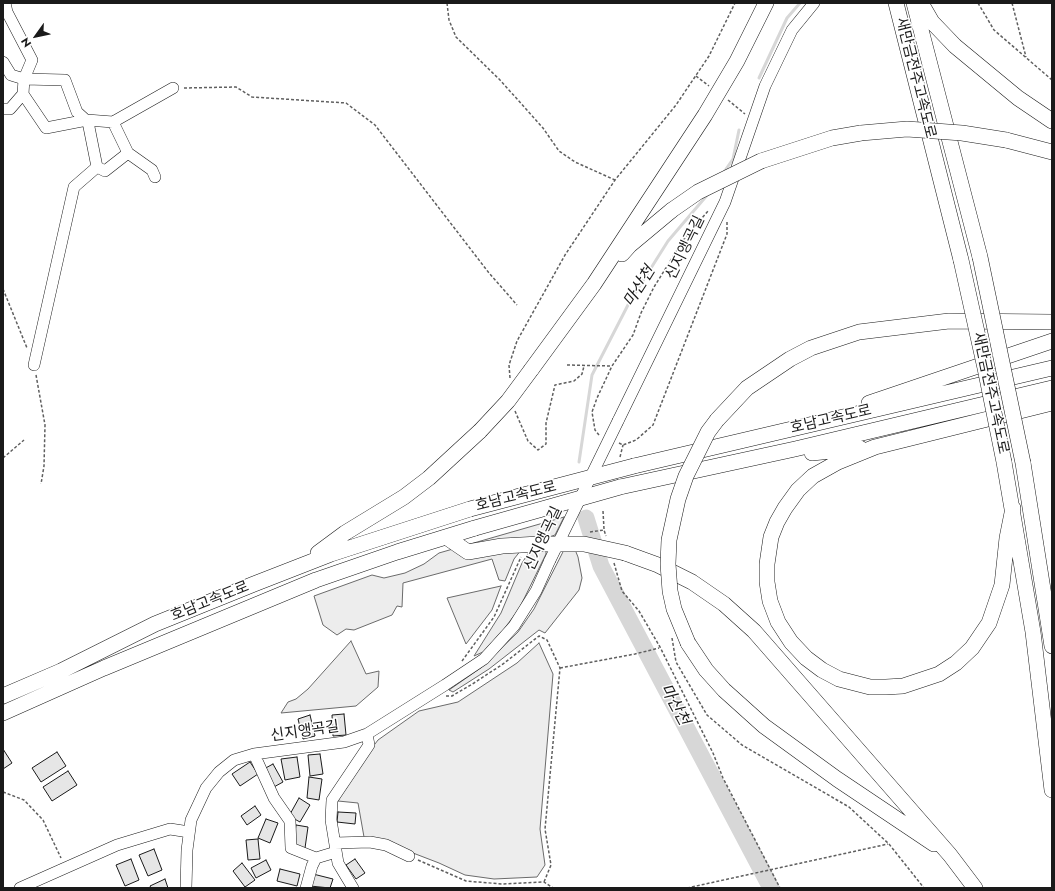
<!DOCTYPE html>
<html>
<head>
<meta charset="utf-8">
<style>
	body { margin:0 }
	#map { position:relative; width:1055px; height:891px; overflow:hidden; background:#fff; font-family:Jost,sans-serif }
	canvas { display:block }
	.frame { position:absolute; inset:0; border:4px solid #1a1a1a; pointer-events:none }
	.north { position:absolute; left:16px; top:16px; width:40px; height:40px; -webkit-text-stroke:3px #fff; paint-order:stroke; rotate:237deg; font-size:11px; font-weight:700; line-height:16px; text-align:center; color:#1a1a1a }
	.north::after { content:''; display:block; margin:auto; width:14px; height:18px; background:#1a1a1a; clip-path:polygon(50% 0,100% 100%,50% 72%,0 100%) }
</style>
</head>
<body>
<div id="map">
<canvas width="1055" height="891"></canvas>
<div class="frame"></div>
<div class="north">N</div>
</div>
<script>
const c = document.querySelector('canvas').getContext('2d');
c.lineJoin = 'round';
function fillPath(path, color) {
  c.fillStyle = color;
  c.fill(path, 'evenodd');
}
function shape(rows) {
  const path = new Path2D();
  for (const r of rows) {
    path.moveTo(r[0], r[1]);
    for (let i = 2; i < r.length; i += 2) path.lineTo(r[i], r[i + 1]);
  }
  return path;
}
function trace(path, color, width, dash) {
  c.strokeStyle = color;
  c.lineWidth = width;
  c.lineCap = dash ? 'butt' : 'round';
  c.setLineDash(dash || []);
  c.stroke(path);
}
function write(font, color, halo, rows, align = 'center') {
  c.font = font + ' Jost,"Noto Sans KR",sans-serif';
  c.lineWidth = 3;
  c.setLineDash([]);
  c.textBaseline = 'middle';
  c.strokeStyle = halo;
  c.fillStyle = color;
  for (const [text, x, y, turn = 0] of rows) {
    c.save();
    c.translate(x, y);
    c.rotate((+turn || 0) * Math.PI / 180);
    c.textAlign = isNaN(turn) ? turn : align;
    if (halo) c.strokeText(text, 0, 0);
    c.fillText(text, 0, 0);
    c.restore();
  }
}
const built = shape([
	[564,517,555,535,525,545,514,559,505,581,499,580,492,559,403,583,402,607,397,606,392,615,354,630,346,629,337,635,323,625,314,596,372,575,384,578,405,573,424,564,439,553,564,517],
	[568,542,572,542,578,557,582,578,579,590,545,633,539,630,489,669,453,692,449,690,482,667,518,632,534,609,568,542],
	[546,546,546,554,519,609,504,629,483,652,474,656,501,613,522,563,529,552,546,546],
	[501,586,492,610,466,644,447,598,501,586],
	[351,641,366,674,379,671,378,687,356,706,281,713,288,702,296,699,308,689,351,641],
	[539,643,553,674,540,829,545,865,537,877,494,879,465,875,439,863,387,843,364,837,358,803,338,801,350,777,378,740,419,711,458,702,517,663,539,643]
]);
const stream = shape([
	[759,78,787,18,800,3],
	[724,172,733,159,739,130],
	[579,462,592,375,629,303,668,241,709,193]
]);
const river = shape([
	[586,518,601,566,771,888]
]);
const building = shape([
	[344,714,346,735,333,736,332,715,344,714],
	[310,715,315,736,303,739,298,719,310,715],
	[3,749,12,763,3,769,3,749],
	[57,752,66,766,41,782,32,768,57,752],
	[320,754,323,774,310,776,308,755,320,754],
	[297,757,300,777,285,780,281,759,297,757],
	[250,762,258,774,240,786,232,774,250,762],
	[273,764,283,782,272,788,262,770,273,764],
	[68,771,77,785,52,801,43,787,68,771],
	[309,777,322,779,319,800,307,798,309,777],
	[299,798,310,805,300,822,289,816,299,798],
	[255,806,261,815,247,825,241,816,255,806],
	[338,812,356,813,355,824,337,822,338,812],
	[266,819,278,823,270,843,258,838,266,819],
	[296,825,308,827,305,848,293,846,296,825],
	[258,839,260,859,248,860,246,840,258,839],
	[154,849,162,870,148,876,139,855,154,849],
	[131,859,139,880,125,886,116,865,131,859],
	[355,859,365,873,356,879,346,865,355,859],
	[266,860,271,870,256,878,251,868,266,860],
	[242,863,255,880,245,887,233,871,242,863],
	[280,869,300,874,297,886,277,881,280,869],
	[313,874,333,879,330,888,310,886,313,874],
	[165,879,168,888,151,888,150,886,165,879]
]);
const path = shape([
	[447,3,449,20,456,37,500,80,543,128,559,151,575,162,615,180],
	[978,3,994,30,1052,80],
	[1012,3,1026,57],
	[696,76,709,86],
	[184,88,236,87,252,97,346,103,375,125,489,273,517,305],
	[728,100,745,114],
	[3,289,27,348],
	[567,365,611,366],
	[36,375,45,425,44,466,41,484],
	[510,378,509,365,517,341,565,255,615,180,676,105,709,56,735,3],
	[515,411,528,441,538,450,546,444,546,423,555,385,574,381,582,374,584,366],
	[599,435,595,430,592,412,597,398,612,366,633,335,641,313,654,287,684,239,708,211],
	[619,443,623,445,636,440,653,425,727,234,727,222],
	[620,457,623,445],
	[3,458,24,440],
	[603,511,604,529],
	[590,532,604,530,606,536],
	[614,563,622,591,639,611,660,647,713,753,723,778,780,888],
	[672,638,676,662,707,715,742,745,849,807,889,844,924,888],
	[462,661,494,617,521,557],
	[560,668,635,654,659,648],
	[446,696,452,696,474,683,503,664,539,636,547,640,560,668,545,829,551,865,544,882],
	[3,792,24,800,43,820,61,858],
	[418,860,466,881,502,884,544,882,553,888],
	[687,888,888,844]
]);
const minor = shape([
	[3,62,11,75,24,79,65,80,77,112,88,122,97,167,74,187,34,365],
	[23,94,46,128,87,120,113,122,173,88],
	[3,109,10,109,23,94,24,79,32,60,7,12,5,3],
	[113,122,128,153,152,170,155,177],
	[97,167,105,171,128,153],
	[618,421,725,202,765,86,792,30,814,3],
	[254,754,274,798,290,821,291,848,316,858],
	[335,843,370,842,386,845,409,856],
	[20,888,117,845,170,829,189,832],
	[186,888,187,850,191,820,206,788,219,772,234,760,254,754,344,742,367,734,445,685,484,659,514,626,536,591,550,560],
	[306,888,312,866,316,858,336,852],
	[353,888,338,863,331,820,332,800,369,745,367,734]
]);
const highway = shape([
	[896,3,961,260],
	[914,3,980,257],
	[921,3,932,22,955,46,1018,98,1052,121],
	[1006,140,1052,152],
	[761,161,832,138,861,133],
	[622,254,630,245,672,210],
	[531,370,594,284,705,115,737,61,766,3],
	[869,403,1052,341],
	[717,420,747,388,790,359,811,348,859,332,949,321,1052,322],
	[812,453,860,448],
	[1004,462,1033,632,1052,790],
	[1023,463,1052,646],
	[634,466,1052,368],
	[620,487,795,449,1052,388],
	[1013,508,1007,538,1002,585,989,623,972,648,956,663,939,674,903,686,886,687,870,687,839,679,822,670,806,658,791,642,778,622,770,601,767,582,767,564,771,537,777,522,785,508,798,490,813,476,838,462,875,447,1052,403],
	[446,537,468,552,502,546,540,544],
	[318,553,345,533,404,497,429,478,480,431],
	[625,553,658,565,692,582,724,604,754,631,950,855,975,888],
	[688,643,706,670,724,690,764,726,837,779,934,844],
	[3,696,61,671,155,624,254,584,331,554,470,509],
	[3,713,104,668,316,580,397,552,475,528]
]);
const minorBridge = shape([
	[550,560,618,421]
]);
const highwayBridge = shape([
	[861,133,907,129,962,133,1006,140],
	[672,210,698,192,761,161],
	[980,257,1023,463],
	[961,260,985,368,1004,462],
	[480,431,508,401,531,370],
	[470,509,634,466],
	[475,528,620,487],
	[540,544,584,544,625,553],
	[688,643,674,609,670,591,668,564,669,540,678,499,686,476,708,432,717,420]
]);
const streetNames = [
	["새만금전주고속도로",915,78,76],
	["신지앵곡길",686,248,-64],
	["새만금전주고속도로",990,393,78],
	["호남고속도로",831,420,-13],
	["호남고속도로",516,497,-14],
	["신지앵곡길",544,539,-65],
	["호남고속도로",210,602,-22],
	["신지앵곡길",305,732,-8]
];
const waterNames = [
	["마산천",640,287,-58],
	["마산천",674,705,62]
];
fillPath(built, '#ededed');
trace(built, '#6a6a6a', 1);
trace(stream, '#d7d7d7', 3);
trace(river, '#d7d7d7', 17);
fillPath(building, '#e6e6e6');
trace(building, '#1a1a1a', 1);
trace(minor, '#1a1a1a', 12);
trace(highway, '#1a1a1a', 16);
trace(path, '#5f5f5f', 1.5, [3, 2]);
trace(minor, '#fff', 11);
trace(highway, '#fff', 15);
trace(minorBridge, '#1a1a1a', 12, []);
trace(highwayBridge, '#1a1a1a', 16, []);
trace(minorBridge, '#fff', 11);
trace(highwayBridge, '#fff', 15);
write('15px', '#1a1a1a', '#fff', streetNames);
write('italic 16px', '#1a1a1a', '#fff', waterNames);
</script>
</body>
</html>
